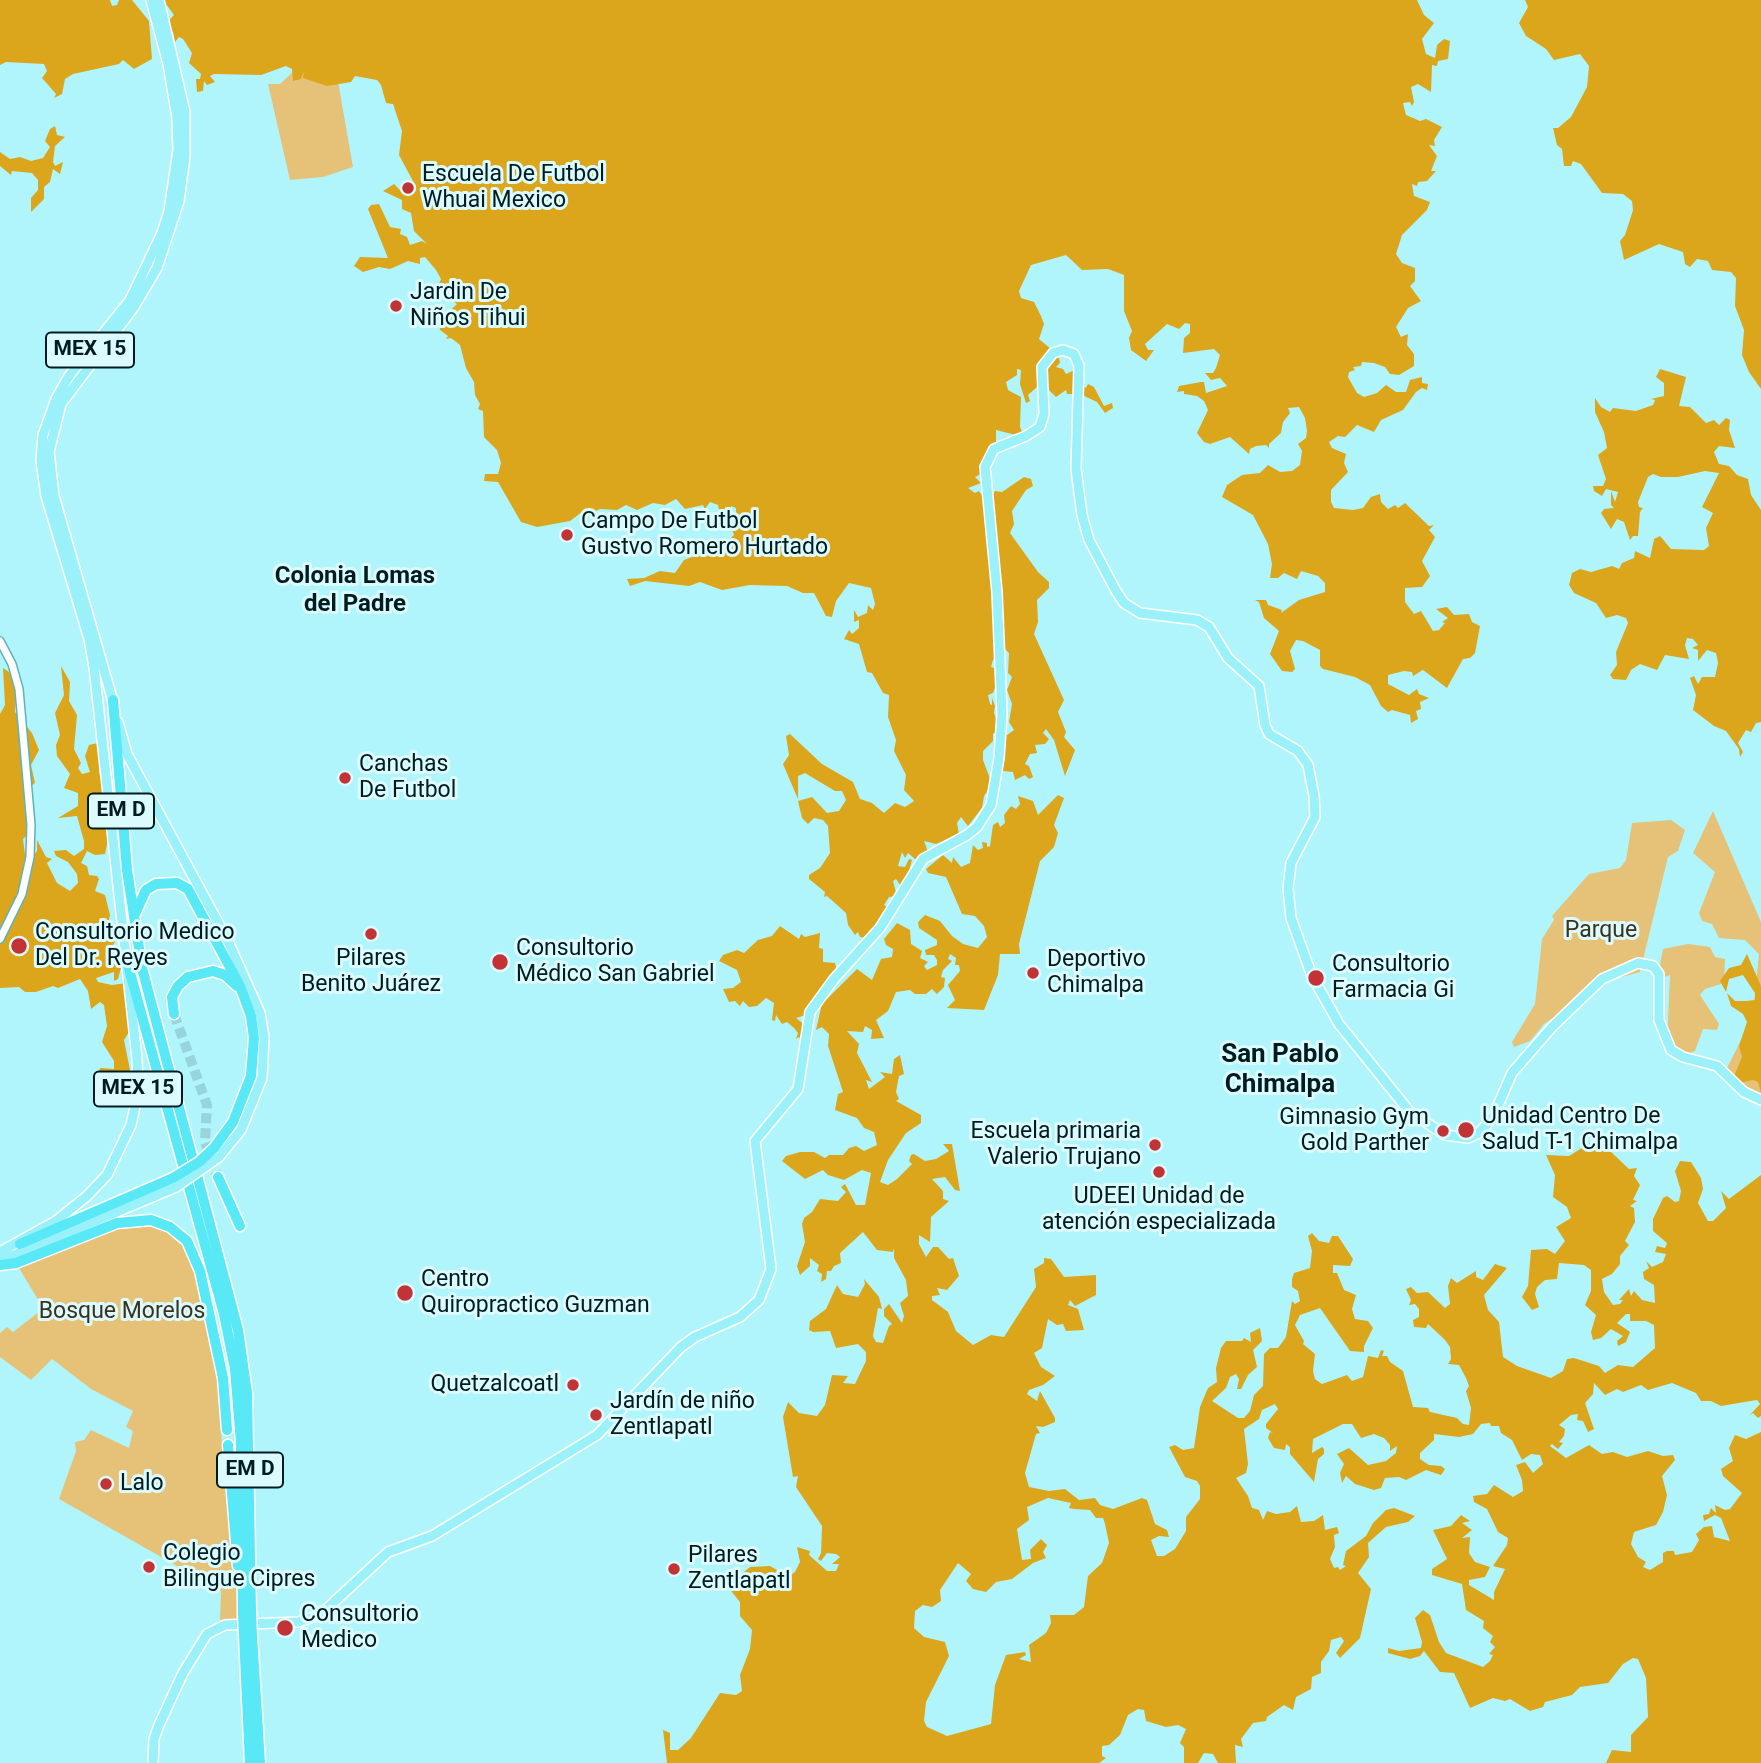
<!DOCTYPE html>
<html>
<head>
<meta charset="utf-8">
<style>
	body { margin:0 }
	canvas { display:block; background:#b1f5fc }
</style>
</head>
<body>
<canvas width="1761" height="1763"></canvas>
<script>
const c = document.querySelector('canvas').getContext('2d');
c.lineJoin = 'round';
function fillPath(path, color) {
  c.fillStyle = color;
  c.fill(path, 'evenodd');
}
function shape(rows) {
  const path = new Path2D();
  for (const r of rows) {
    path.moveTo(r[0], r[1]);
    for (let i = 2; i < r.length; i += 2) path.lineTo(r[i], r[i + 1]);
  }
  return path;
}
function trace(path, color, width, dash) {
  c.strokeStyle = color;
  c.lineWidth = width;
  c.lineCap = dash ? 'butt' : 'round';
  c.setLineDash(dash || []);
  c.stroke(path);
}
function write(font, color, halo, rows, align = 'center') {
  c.font = font + ' Roboto,sans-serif';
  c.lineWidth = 6;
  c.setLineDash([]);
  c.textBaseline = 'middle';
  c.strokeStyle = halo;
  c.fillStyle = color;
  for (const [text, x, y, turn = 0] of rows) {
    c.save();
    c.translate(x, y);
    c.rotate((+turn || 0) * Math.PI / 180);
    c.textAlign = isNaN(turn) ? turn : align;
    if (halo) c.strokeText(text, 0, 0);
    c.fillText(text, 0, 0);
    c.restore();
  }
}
const green = shape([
	[296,69,336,70,353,167,323,177,290,180,268,84,280,84],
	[1713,811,1761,922,1761,1103,1725,1072,1742,1038,1754,1002,1759,954,1745,940,1719,938,1712,924,1702,921,1699,913,1715,872,1693,853],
	[1671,820,1685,830,1678,851,1668,857,1640,972,1607,981,1544,1024,1530,1041,1514,1047,1512,1042,1535,1004,1542,939,1554,920,1552,916,1589,874,1620,868,1626,860,1632,823],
	[1688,944,1710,947,1715,957,1725,959,1724,983,1705,989,1700,995,1719,1024,1717,1030,1703,1029,1695,1051,1680,1057,1667,1041,1670,975,1665,977,1660,964,1663,949],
	[147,1222,173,1233,182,1241,190,1256,202,1302,217,1369,224,1476,239,1577,240,1620,220,1620,221,1591,59,1499,76,1451,75,1442,84,1440,91,1430,129,1448,133,1431,126,1427,133,1411,91,1389,52,1359,31,1380,0,1357,0,1333,7,1327,13,1332,40,1311,40,1303,16,1263,121,1225]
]);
const forest = shape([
	[0,0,110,0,112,6,117,5,119,0,132,0,149,21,152,59,134,69,123,60,119,64,73,74,65,79,62,94,54,98,56,94,42,78,47,71,44,64,6,62,0,65],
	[163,0,1417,0,1424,15,1434,23,1422,39,1426,54,1435,58,1437,45,1444,39,1450,41,1448,59,1438,61,1437,66,1432,65,1431,92,1418,84,1411,87,1414,102,1412,106,1410,102,1403,103,1406,115,1420,121,1426,119,1442,127,1434,140,1435,146,1429,145,1437,156,1431,171,1436,171,1427,181,1418,182,1417,186,1412,184,1414,196,1430,202,1427,210,1402,235,1396,254,1402,263,1415,268,1415,281,1410,286,1421,301,1408,308,1396,327,1401,337,1408,334,1407,345,1414,354,1414,366,1399,375,1390,374,1385,367,1374,363,1362,362,1361,366,1353,367,1355,370,1349,372,1348,377,1357,393,1364,397,1377,393,1386,385,1396,392,1406,392,1410,380,1422,377,1422,383,1428,384,1427,390,1422,388,1416,392,1403,410,1381,420,1374,432,1357,425,1345,437,1338,436,1329,442,1332,448,1346,454,1344,463,1348,472,1331,490,1331,502,1334,508,1353,510,1363,508,1371,497,1380,494,1381,502,1388,509,1395,505,1398,508,1405,503,1429,526,1434,525,1429,530,1435,537,1422,561,1430,576,1422,587,1405,588,1405,602,1414,614,1421,611,1433,631,1439,630,1445,623,1442,622,1448,618,1436,609,1447,607,1454,615,1469,614,1472,622,1480,626,1475,653,1470,658,1463,659,1447,688,1423,670,1413,676,1412,672,1404,671,1388,675,1388,684,1409,695,1417,689,1419,694,1429,698,1420,702,1421,709,1416,711,1418,719,1411,723,1410,715,1392,710,1388,712,1381,706,1370,685,1355,677,1323,669,1320,666,1320,650,1303,641,1296,640,1290,651,1295,669,1292,672,1282,671,1270,654,1279,631,1264,618,1259,602,1255,600,1266,600,1268,605,1282,610,1281,613,1299,600,1325,592,1325,583,1318,576,1301,571,1297,579,1284,573,1278,578,1270,578,1272,564,1268,544,1253,515,1222,497,1227,485,1242,475,1260,473,1268,465,1280,472,1292,471,1300,465,1302,451,1298,444,1306,438,1307,431,1305,418,1299,407,1288,408,1290,413,1283,422,1281,433,1269,444,1269,448,1266,445,1256,446,1250,449,1249,454,1230,437,1210,444,1204,442,1197,433,1208,410,1204,401,1197,396,1184,394,1184,391,1177,392,1179,386,1201,382,1204,382,1206,393,1227,386,1220,378,1211,380,1205,373,1213,373,1216,368,1220,355,1214,349,1183,353,1184,338,1190,333,1190,324,1185,323,1179,329,1167,324,1145,344,1148,350,1154,350,1146,361,1131,350,1129,338,1132,331,1124,311,1124,275,1108,269,1082,270,1066,255,1031,265,1019,291,1021,298,1034,302,1041,316,1044,324,1039,339,1051,349,1064,344,1071,347,1059,357,1060,363,1056,367,1063,369,1066,374,1077,369,1080,383,1086,388,1088,384,1094,387,1104,406,1112,403,1113,408,1105,413,1097,402,1080,394,1067,394,1066,390,1056,397,1046,387,1037,387,1028,395,1030,401,1026,403,1020,384,1021,370,1017,369,1017,375,1006,382,1008,390,1021,397,1020,427,1024,437,996,430,996,447,979,475,975,477,981,483,968,488,975,493,979,491,988,504,995,491,1002,492,1024,477,1031,479,1033,486,1026,490,1012,511,1014,524,1010,533,1038,572,1049,582,1049,588,1037,600,1038,622,1034,634,1064,700,1058,712,1066,732,1064,737,1075,750,1065,776,1054,740,1046,729,1043,733,1049,739,1045,744,1035,745,1037,753,1030,754,1025,764,1029,766,1033,777,1029,779,1025,775,1015,780,1013,772,1003,771,999,755,1004,749,998,732,1007,735,1014,730,1009,722,1012,704,1007,690,1012,677,1008,673,1009,653,1003,647,993,660,991,667,999,670,999,677,993,693,988,695,990,704,992,705,992,698,995,706,994,713,1000,729,993,734,993,741,983,751,983,760,992,784,984,796,982,808,968,826,961,817,957,823,959,834,936,844,924,841,929,854,915,859,908,853,905,858,902,852,898,866,905,867,909,859,912,860,906,883,900,885,896,879,893,881,897,896,889,897,884,905,890,909,872,934,869,933,867,938,860,937,858,932,855,935,848,925,846,913,827,896,824,897,825,892,809,879,809,875,820,868,830,853,828,826,823,820,814,818,808,824,802,818,798,801,812,797,827,813,839,811,846,800,842,791,835,791,805,773,798,776,798,799,783,764,789,755,786,736,790,734,822,764,853,782,860,799,872,803,884,813,895,803,905,807,914,801,904,790,906,775,894,751,896,740,888,717,889,695,883,693,872,673,867,672,859,644,844,639,849,630,852,634,859,628,859,620,854,622,854,610,858,617,867,613,868,605,873,610,875,604,871,588,849,583,836,601,832,617,826,616,814,593,803,593,787,586,750,585,722,590,700,582,689,586,645,581,630,586,627,579,644,578,660,571,675,573,684,560,697,555,704,545,724,544,734,535,732,529,736,528,736,508,731,506,731,513,720,516,718,505,710,502,705,509,703,505,685,509,676,499,665,505,653,503,637,510,626,505,617,510,600,509,589,514,582,512,570,521,537,527,521,522,498,482,484,481,485,474,498,474,501,463,497,450,484,437,483,411,478,409,480,404,475,395,474,382,466,368,460,345,451,338,446,339,448,336,440,330,439,321,457,304,438,291,435,293,441,279,436,270,425,257,420,258,420,264,408,261,390,269,379,267,363,272,354,266,360,257,388,258,368,209,371,205,379,204,390,227,401,229,400,234,407,237,410,245,422,241,427,244,414,231,411,213,402,209,402,200,383,191,394,184,403,193,414,188,414,183,399,155,402,131,393,104,386,103,381,85,377,80,355,76,351,82,327,86,303,78,304,71,301,79,293,81,292,69,286,66,261,75,214,74,210,76,215,82,207,85,204,81,203,91,197,92,196,79,200,79,201,74,189,63,192,53,183,39,179,37,175,42,173,32,168,31,169,23,163,23,165,18,169,20,174,15],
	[1525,0,1761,0,1761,389,1749,372,1742,355,1744,330,1735,306,1736,278,1731,272,1712,270,1708,261,1697,259,1690,267,1685,264,1683,252,1659,244,1624,260,1620,241,1625,235,1633,210,1632,201,1623,194,1602,193,1581,164,1573,161,1571,166,1564,166,1562,149,1557,145,1553,128,1558,128,1571,117,1587,87,1589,66,1580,54,1554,60,1546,49,1526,36,1519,23,1528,7],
	[55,126,57,135,65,137,55,146,53,162,55,166,63,162,60,174,53,169,50,182,44,187,44,199,31,212,31,198,38,190,38,180,32,173,12,171,11,175,0,166,0,152,10,159,20,157,31,161,43,158,50,147,45,141,50,129],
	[1660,369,1686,377,1679,406,1690,407,1706,423,1714,420,1719,425,1726,418,1730,420,1729,430,1735,448,1719,446,1714,452,1719,464,1729,466,1737,475,1748,479,1751,495,1761,510,1761,722,1756,723,1751,732,1746,730,1738,743,1743,752,1740,757,1739,749,1726,731,1714,726,1693,710,1696,695,1690,678,1694,676,1698,684,1702,677,1715,677,1718,663,1716,653,1707,650,1698,661,1698,650,1692,648,1698,645,1693,639,1687,638,1685,645,1689,659,1665,655,1657,670,1640,664,1631,670,1626,680,1613,679,1610,675,1617,665,1616,652,1628,623,1626,618,1617,615,1606,618,1596,603,1574,593,1569,585,1572,573,1580,569,1591,572,1612,566,1619,569,1622,563,1634,558,1635,551,1650,558,1654,539,1660,536,1671,549,1704,550,1709,546,1706,528,1713,513,1702,507,1719,473,1705,471,1678,477,1661,477,1653,474,1648,477,1638,502,1639,507,1643,508,1640,512,1638,536,1633,536,1630,540,1624,522,1617,519,1611,529,1601,513,1604,509,1614,508,1611,505,1611,491,1615,502,1618,492,1606,489,1602,496,1594,491,1593,486,1603,486,1606,479,1598,455,1607,448,1604,432,1595,412,1595,398,1601,407,1610,412,1613,408,1636,411,1653,405,1655,400,1651,399,1664,396,1664,383,1656,377],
	[61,666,70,682,69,701,77,715,74,749,81,763,78,768,82,774,90,772,85,756,89,745,98,743,104,757,99,772,108,794,102,812,108,828,108,840,105,854,95,855,87,851,81,863,87,866,89,875,97,876,99,879,95,891,105,895,110,915,108,924,115,942,110,950,118,964,122,964,118,979,114,981,114,972,96,978,98,982,112,985,127,983,131,1029,124,1040,130,1070,127,1083,130,1091,127,1103,114,1080,99,1074,100,1068,114,1069,114,1061,102,1042,107,1026,104,1005,100,1002,91,1009,88,991,80,979,58,988,53,986,36,992,25,992,19,987,0,988,0,714,5,705,3,668,9,672,16,691,15,712,32,733,39,750,31,765,35,783,24,791,28,834,23,839,28,877,33,867,31,859,37,851,37,840,46,857,52,859,47,863,57,883,70,891,78,883,77,874,68,862,56,856,54,851,66,850,74,856,84,849,84,841,77,816,58,818,78,806,78,793,64,788,70,774,57,756,56,745,60,735,55,713,64,695],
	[1058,795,1064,798,1054,825,1058,833,1054,847,1040,861,1019,944,1020,954,1000,954,998,975,984,1010,947,1008,955,1000,948,985,960,971,959,965,955,965,956,958,950,954,948,959,952,961,943,970,941,977,945,978,944,987,937,994,932,989,926,994,915,994,910,990,896,992,888,1011,876,1020,884,1038,871,1039,872,1030,865,1026,863,1032,847,1031,859,1044,857,1053,872,1082,866,1080,869,1089,885,1077,880,1072,892,1074,894,1059,900,1055,904,1074,899,1076,896,1092,899,1099,896,1101,921,1115,921,1123,906,1133,888,1160,880,1182,888,1185,897,1179,912,1164,909,1161,911,1155,914,1154,925,1161,936,1159,949,1151,943,1144,952,1144,960,1191,955,1190,945,1177,932,1179,943,1191,943,1199,949,1201,931,1217,930,1242,919,1235,919,1244,926,1257,933,1247,938,1247,949,1259,953,1258,959,1276,947,1290,937,1288,940,1295,932,1296,932,1300,948,1312,956,1331,973,1345,991,1335,1004,1337,1036,1287,1034,1269,1044,1263,1044,1258,1051,1259,1064,1277,1096,1275,1096,1295,1075,1306,1070,1300,1068,1305,1078,1309,1084,1330,1066,1331,1063,1324,1057,1325,1048,1319,1042,1348,1034,1353,1041,1367,1055,1376,1043,1385,1029,1390,1027,1394,1037,1401,1040,1391,1055,1418,1055,1422,1043,1427,1036,1426,1040,1433,1036,1434,1025,1473,1029,1487,1049,1491,1065,1489,1079,1500,1095,1498,1100,1505,1113,1509,1142,1498,1147,1500,1155,1524,1167,1530,1169,1537,1159,1536,1151,1540,1157,1556,1164,1556,1175,1549,1186,1531,1186,1517,1200,1499,1200,1486,1197,1481,1185,1477,1169,1447,1175,1445,1183,1450,1194,1448,1200,1407,1208,1388,1217,1382,1216,1368,1221,1348,1226,1341,1242,1341,1244,1338,1251,1342,1250,1333,1260,1328,1262,1341,1253,1350,1257,1367,1248,1375,1241,1389,1237,1389,1239,1379,1236,1374,1230,1377,1226,1388,1212,1401,1238,1418,1244,1418,1250,1411,1254,1395,1263,1386,1264,1354,1270,1348,1278,1348,1286,1337,1292,1301,1295,1304,1300,1301,1298,1291,1292,1287,1292,1279,1294,1273,1310,1268,1312,1251,1308,1236,1312,1233,1319,1241,1329,1243,1332,1236,1338,1236,1353,1259,1350,1266,1333,1265,1333,1273,1337,1273,1344,1290,1356,1295,1352,1309,1355,1319,1368,1321,1373,1328,1364,1346,1364,1352,1350,1351,1320,1308,1300,1315,1295,1325,1304,1341,1303,1344,1315,1354,1313,1371,1315,1379,1322,1384,1347,1375,1352,1381,1363,1377,1368,1356,1378,1358,1381,1350,1384,1351,1382,1356,1387,1356,1390,1362,1403,1371,1413,1407,1428,1408,1430,1412,1457,1418,1463,1424,1469,1425,1471,1408,1466,1391,1469,1386,1466,1378,1459,1365,1448,1364,1451,1359,1450,1347,1445,1340,1428,1324,1426,1328,1414,1327,1413,1320,1419,1317,1419,1309,1415,1304,1409,1305,1411,1300,1406,1289,1411,1287,1417,1293,1428,1292,1445,1308,1450,1304,1448,1286,1451,1278,1457,1283,1476,1271,1476,1277,1483,1280,1495,1264,1507,1268,1484,1295,1488,1310,1499,1322,1503,1357,1517,1366,1551,1378,1563,1371,1567,1359,1574,1358,1599,1366,1605,1373,1618,1365,1633,1367,1655,1348,1654,1325,1646,1321,1630,1321,1630,1314,1626,1314,1617,1323,1630,1332,1626,1342,1618,1346,1617,1341,1623,1336,1611,1329,1601,1338,1593,1340,1591,1332,1596,1315,1585,1305,1591,1291,1591,1270,1584,1265,1559,1263,1557,1279,1545,1280,1537,1287,1535,1294,1539,1307,1532,1310,1522,1297,1528,1286,1531,1250,1547,1249,1555,1254,1565,1241,1556,1227,1571,1218,1567,1207,1553,1197,1555,1175,1546,1155,1569,1156,1593,1141,1598,1151,1610,1151,1629,1169,1637,1168,1634,1176,1640,1185,1633,1200,1637,1201,1630,1206,1634,1208,1635,1222,1625,1241,1629,1245,1620,1256,1620,1264,1612,1274,1602,1279,1604,1292,1613,1305,1620,1304,1623,1300,1619,1300,1629,1289,1631,1296,1634,1291,1642,1300,1655,1303,1654,1285,1644,1279,1643,1272,1649,1268,1646,1261,1652,1267,1663,1262,1666,1254,1655,1252,1657,1246,1665,1248,1667,1243,1653,1231,1653,1219,1663,1198,1667,1196,1675,1202,1679,1201,1681,1191,1675,1171,1680,1161,1691,1162,1701,1178,1703,1189,1698,1203,1708,1221,1713,1221,1726,1208,1721,1191,1729,1199,1761,1175,1761,1416,1758,1418,1753,1413,1749,1416,1760,1404,1757,1400,1721,1406,1711,1401,1701,1401,1696,1393,1672,1383,1648,1390,1641,1385,1623,1392,1617,1389,1605,1395,1594,1383,1593,1394,1585,1403,1594,1429,1588,1432,1583,1421,1577,1420,1578,1414,1571,1415,1559,1425,1565,1429,1564,1436,1559,1442,1563,1443,1558,1449,1552,1444,1550,1446,1566,1458,1589,1445,1602,1454,1613,1452,1627,1457,1648,1451,1663,1456,1673,1455,1675,1460,1662,1476,1667,1495,1663,1512,1656,1525,1634,1532,1631,1544,1638,1557,1646,1562,1643,1567,1650,1570,1663,1562,1663,1553,1667,1551,1674,1551,1675,1555,1692,1552,1699,1540,1696,1534,1704,1527,1712,1526,1714,1537,1730,1541,1721,1518,1715,1515,1704,1521,1703,1515,1709,1514,1711,1508,1716,1513,1715,1505,1725,1510,1730,1509,1742,1493,1723,1476,1721,1469,1733,1461,1729,1448,1735,1435,1746,1439,1761,1432,1761,1763,1606,1763,1612,1750,1631,1752,1631,1735,1648,1717,1646,1678,1638,1659,1633,1658,1623,1664,1608,1683,1580,1687,1572,1695,1545,1702,1543,1707,1530,1711,1510,1699,1505,1701,1493,1698,1470,1708,1454,1673,1440,1672,1424,1651,1420,1656,1410,1659,1388,1653,1388,1648,1399,1651,1421,1648,1422,1642,1415,1618,1423,1610,1430,1615,1439,1642,1446,1653,1483,1667,1490,1661,1493,1655,1489,1654,1495,1647,1490,1642,1493,1636,1483,1628,1484,1621,1466,1610,1462,1584,1432,1575,1432,1569,1447,1559,1433,1530,1451,1526,1461,1515,1470,1521,1462,1523,1472,1530,1462,1538,1470,1537,1469,1553,1475,1562,1490,1567,1485,1577,1469,1580,1469,1585,1494,1600,1494,1592,1505,1569,1493,1566,1507,1545,1508,1538,1498,1532,1487,1509,1474,1502,1473,1496,1487,1494,1494,1485,1513,1497,1523,1491,1522,1480,1516,1465,1525,1462,1533,1473,1543,1464,1540,1455,1531,1454,1522,1460,1512,1440,1501,1433,1499,1426,1491,1426,1490,1423,1481,1424,1473,1434,1459,1437,1434,1434,1434,1440,1420,1453,1420,1459,1429,1465,1441,1466,1445,1469,1441,1475,1426,1470,1406,1480,1399,1477,1385,1478,1381,1488,1374,1490,1355,1484,1346,1476,1342,1483,1340,1473,1344,1464,1337,1454,1349,1448,1368,1465,1386,1461,1396,1453,1397,1446,1390,1451,1390,1445,1384,1438,1374,1434,1361,1438,1352,1424,1343,1424,1313,1439,1312,1453,1322,1447,1324,1449,1324,1454,1318,1459,1314,1482,1290,1454,1290,1447,1286,1444,1285,1450,1274,1448,1268,1438,1270,1432,1273,1433,1266,1428,1266,1424,1278,1409,1275,1404,1262,1410,1259,1419,1244,1429,1248,1464,1246,1473,1236,1478,1248,1496,1252,1508,1259,1510,1263,1520,1267,1511,1276,1514,1290,1512,1297,1506,1301,1522,1314,1521,1323,1515,1325,1530,1337,1527,1339,1533,1334,1535,1335,1547,1330,1559,1334,1568,1338,1567,1340,1570,1346,1566,1343,1565,1346,1551,1366,1536,1373,1523,1386,1510,1394,1508,1415,1516,1408,1522,1386,1527,1368,1543,1369,1557,1358,1573,1371,1589,1360,1638,1340,1658,1336,1653,1344,1641,1341,1637,1331,1640,1329,1651,1321,1662,1321,1673,1312,1677,1311,1689,1296,1697,1293,1710,1284,1705,1267,1717,1266,1721,1253,1723,1241,1739,1243,1747,1235,1745,1236,1763,1218,1763,1213,1754,1204,1753,1198,1763,1184,1763,1184,1747,1180,1743,1186,1729,1178,1725,1166,1727,1146,1721,1144,1710,1138,1709,1128,1715,1120,1735,1109,1745,1102,1746,1102,1756,1106,1758,1099,1763,667,1763,663,1730,670,1733,670,1750,678,1750,691,1738,720,1693,736,1695,742,1691,740,1675,750,1649,752,1630,740,1616,740,1602,727,1586,750,1567,770,1566,777,1570,775,1574,780,1578,788,1577,795,1572,800,1562,797,1547,810,1551,809,1555,827,1571,836,1571,839,1564,832,1564,840,1557,836,1554,827,1553,821,1561,818,1559,821,1553,822,1526,796,1487,798,1476,793,1477,783,1417,788,1402,799,1413,817,1416,825,1405,832,1375,848,1376,843,1383,855,1384,866,1361,866,1352,858,1344,836,1348,830,1331,813,1332,809,1330,810,1321,826,1309,837,1285,843,1294,858,1297,865,1284,864,1279,879,1297,882,1309,878,1308,873,1336,876,1342,883,1343,889,1326,892,1324,884,1316,884,1309,889,1304,902,1323,904,1316,900,1303,908,1296,906,1280,894,1258,894,1248,893,1252,877,1250,863,1232,840,1253,841,1263,834,1266,831,1271,827,1271,826,1279,821,1282,822,1274,817,1271,819,1265,810,1258,810,1266,800,1275,797,1266,805,1242,802,1224,804,1218,812,1212,820,1199,838,1201,846,1192,841,1187,845,1184,856,1205,865,1205,871,1173,862,1170,844,1180,828,1175,823,1170,805,1179,782,1161,786,1156,800,1152,814,1152,825,1158,829,1155,843,1155,849,1148,856,1146,864,1151,877,1145,874,1132,864,1128,857,1118,835,1110,838,1094,843,1092,828,1046,829,1034,822,1027,816,1030,823,999,813,1000,806,1015,796,1018,805,1025,802,1042,799,1037,796,1039,798,1033,794,1028,787,1022,782,1024,776,1015,775,1021,772,1020,774,1003,766,998,757,1006,749,1007,743,1001,740,1006,735,1001,729,1002,723,989,733,988,741,982,737,970,719,961,723,955,737,950,744,953,758,940,772,936,780,926,799,939,801,934,805,937,820,933,819,948,823,949,823,962,835,963,837,971,824,983,824,997,827,999,857,969,872,980,881,959,892,957,893,949,886,945,884,939,897,923,910,930,911,944,922,951,920,958,928,962,924,966,927,970,937,965,937,960,934,955,926,955,925,950,937,945,937,940,919,928,918,922,925,915,940,921,952,936,963,944,978,948,987,937,984,926,975,916,962,914,946,877,928,873,926,869,943,855,952,863,953,857,961,867,970,863,973,845,978,850,983,848,982,842,987,843,987,847,990,846,993,825,998,822,1000,827,1005,823,1004,815,1011,806,1016,809,1020,804,1018,796,1033,801,1038,815],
	[1048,1498,1071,1503,1069,1508,1074,1509,1090,1510,1096,1518,1103,1518,1105,1524,1109,1543,1102,1563,1088,1576,1084,1607,1074,1615,1050,1615,1051,1623,1046,1633,1029,1645,1031,1662,1019,1659,1026,1655,1025,1652,1006,1655,995,1685,991,1724,947,1736,927,1727,924,1721,926,1702,949,1656,945,1642,924,1637,914,1628,915,1611,923,1605,932,1607,941,1601,940,1590,958,1563,971,1574,966,1581,973,1589,986,1592,996,1582,1012,1579,1033,1563,1046,1558,1043,1552,1047,1545,1041,1539,1030,1550,1031,1559,1022,1560,1017,1529,1029,1520,1027,1507],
	[1747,954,1761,986,1761,1093,1758,1082,1753,1080,1734,1084,1732,1081,1742,1057,1739,1046,1747,1022,1743,1014,1731,1006,1727,993,1735,1001,1746,1001,1755,1000,1755,993,1743,975,1729,979,1726,992,1720,981,1729,968,1741,965]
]);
const highwayTunnel = shape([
	[174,1014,207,1105,205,1142,218,1177]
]);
const minor = shape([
	[0,641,12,664,19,689,31,825,30,857,22,894,0,939]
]);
const major = shape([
	[114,705,54,496,49,452,61,404,134,307,157,268,179,201,185,157,185,112,159,0],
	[118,722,127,754,228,941,260,1013,264,1037,262,1078,241,1130,219,1157],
	[0,1252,56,1221,87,1196,107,1175,131,1125,138,1093,137,1058,94,667,89,639,46,496,41,461,43,435,56,399,69,376,130,300,162,233,169,211,178,150,177,118,168,64,151,0],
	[0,1261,176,1187],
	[153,1763,154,1739,159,1725,183,1673,207,1634,225,1625,298,1622,320,1615,388,1552,432,1536,597,1435,681,1347,695,1337,740,1317,759,1300,771,1269,755,1141,798,1089,810,1012,834,979,880,928,923,859,967,835,977,827,991,805,999,758,1002,714,997,592,985,467,994,449,1026,436,1040,427,1044,414,1042,367,1053,353,1063,350,1074,354,1079,366,1076,469,1082,515,1089,540,1116,591,1124,603,1140,613,1197,620,1209,627,1228,658,1259,686,1265,725,1269,734,1298,751,1308,765,1314,796,1315,817,1291,863,1288,888,1291,918,1312,976,1339,1024,1409,1111,1445,1135,1468,1138,1479,1133,1493,1117,1512,1073,1552,1027,1602,979,1638,963,1653,966,1659,974,1659,1020,1671,1050,1683,1057,1717,1066,1744,1092,1761,1100]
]);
const highway = shape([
	[113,700,127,870,142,968,238,1330,247,1393,251,1611],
	[135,914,146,890,156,884,177,883,188,889,240,986,251,1016,254,1038,251,1076,233,1122,214,1148],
	[126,958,224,1314,235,1369,241,1442,243,1613],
	[174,1014,172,997,178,986,188,977,213,971,225,975,237,986],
	[218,1177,240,1226],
	[20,1244,173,1178],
	[0,1265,16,1263,117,1223,151,1220,170,1227,187,1241,200,1271,223,1378,227,1430],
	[228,1445,238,1566],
	[244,1635,250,1763],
	[252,1636,260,1763]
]);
const majorBridge = shape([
	[176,1187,219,1157]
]);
const highwayBridge = shape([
	[173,1178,199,1162,214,1148],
	[251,1611,252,1636],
	[243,1613,244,1635]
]);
const markers = [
	[408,188,7,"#c23336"],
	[396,306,7,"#c23336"],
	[567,535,7,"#c23336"],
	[345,778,7,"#c23336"],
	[371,934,7,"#c23336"],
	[19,946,9,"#c23336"],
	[500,962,9,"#c23336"],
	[1033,973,7,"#c23336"],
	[1316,978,9,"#c23336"],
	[1466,1130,9,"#c23336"],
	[1443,1131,7,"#c23336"],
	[1155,1145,7,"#c23336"],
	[1159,1172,7,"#c23336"],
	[405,1293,9,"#c23336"],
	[573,1385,7,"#c23336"],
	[596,1415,7,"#c23336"],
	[106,1484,7,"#c23336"],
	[149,1567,7,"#c23336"],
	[674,1569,7,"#c23336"],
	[285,1628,9,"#c23336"]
];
const shields = [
	[90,350,88],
	[121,811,66],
	[138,1089,88],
	[250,1470,66]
];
const shieldNames = [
	["MEX 15",90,350],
	["EM D",121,811],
	["MEX 15",138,1089],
	["EM D",250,1470]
];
const poiNames = [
	["Escuela De Futbol",422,175],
	["Whuai Mexico",422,201],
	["Jardin De",410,293],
	["Niños Tihui",410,319],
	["Campo De Futbol",581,522],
	["Gustvo Romero Hurtado",581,548],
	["Canchas",359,765],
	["De Futbol",359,791],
	["Consultorio Medico",35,933],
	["Del Dr. Reyes",35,959],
	["Consultorio",516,949],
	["Médico San Gabriel",516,975],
	["Pilares",371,959,"center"],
	["Benito Juárez",371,985,"center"],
	["Deportivo",1047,960],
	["Chimalpa",1047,986],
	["Consultorio",1332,965],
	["Farmacia Gi",1332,991],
	["Unidad Centro De",1482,1117],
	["Salud T-1 Chimalpa",1482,1143],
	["Gimnasio Gym",1429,1118,"right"],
	["Gold Parther",1429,1144,"right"],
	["Escuela primaria",1141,1132,"right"],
	["Valerio Trujano",1141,1158,"right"],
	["UDEEI Unidad de",1159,1197,"center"],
	["atención especializada",1159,1223,"center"],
	["Centro",421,1280],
	["Quiropractico Guzman",421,1306],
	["Quetzalcoatl",559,1385,"right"],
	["Jardín de niño",610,1402],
	["Zentlapatl",610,1428],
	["Lalo",120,1484],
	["Colegio",163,1554],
	["Bilingue Cipres",163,1580],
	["Pilares",688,1556],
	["Zentlapatl",688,1582],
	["Consultorio",301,1615],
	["Medico",301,1641]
];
const parkNames = [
	["Parque",1601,931],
	["Bosque Morelos",122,1312]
];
const neighbourhoodNames = [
	["Colonia Lomas",355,577],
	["del Padre",355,605]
];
const quarterNames = [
	["San Pablo",1280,1055],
	["Chimalpa",1280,1085]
];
fillPath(green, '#e6c278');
fillPath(forest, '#dba61b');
trace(highwayTunnel, '#97d4db', 10, [10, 5]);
trace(minor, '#5cb3bc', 10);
trace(major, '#fff', 12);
trace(highway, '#fff', 13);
trace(minor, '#fff', 7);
trace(major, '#9bf1fa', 9);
trace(highway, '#58e8f6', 10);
trace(majorBridge, '#fff', 12, []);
trace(highwayBridge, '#fff', 13, []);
trace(majorBridge, '#9bf1fa', 9);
trace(highwayBridge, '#58e8f6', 10);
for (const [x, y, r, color] of markers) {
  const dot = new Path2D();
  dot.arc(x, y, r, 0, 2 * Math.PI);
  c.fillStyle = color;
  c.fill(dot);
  trace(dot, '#dbfbff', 2.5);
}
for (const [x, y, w] of shields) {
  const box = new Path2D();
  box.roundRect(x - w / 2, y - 17.5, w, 35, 5);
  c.fillStyle = '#dbfbff';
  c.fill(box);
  trace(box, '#011c1e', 2);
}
write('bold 21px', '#011c1e', null, shieldNames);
write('23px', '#011c1e', '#dbfbff', poiNames, 'left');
write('23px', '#3b311c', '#dbfbff', parkNames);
write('bold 24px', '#011c1e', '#dbfbff', neighbourhoodNames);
write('bold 26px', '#011c1e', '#dbfbff', quarterNames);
</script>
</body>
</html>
